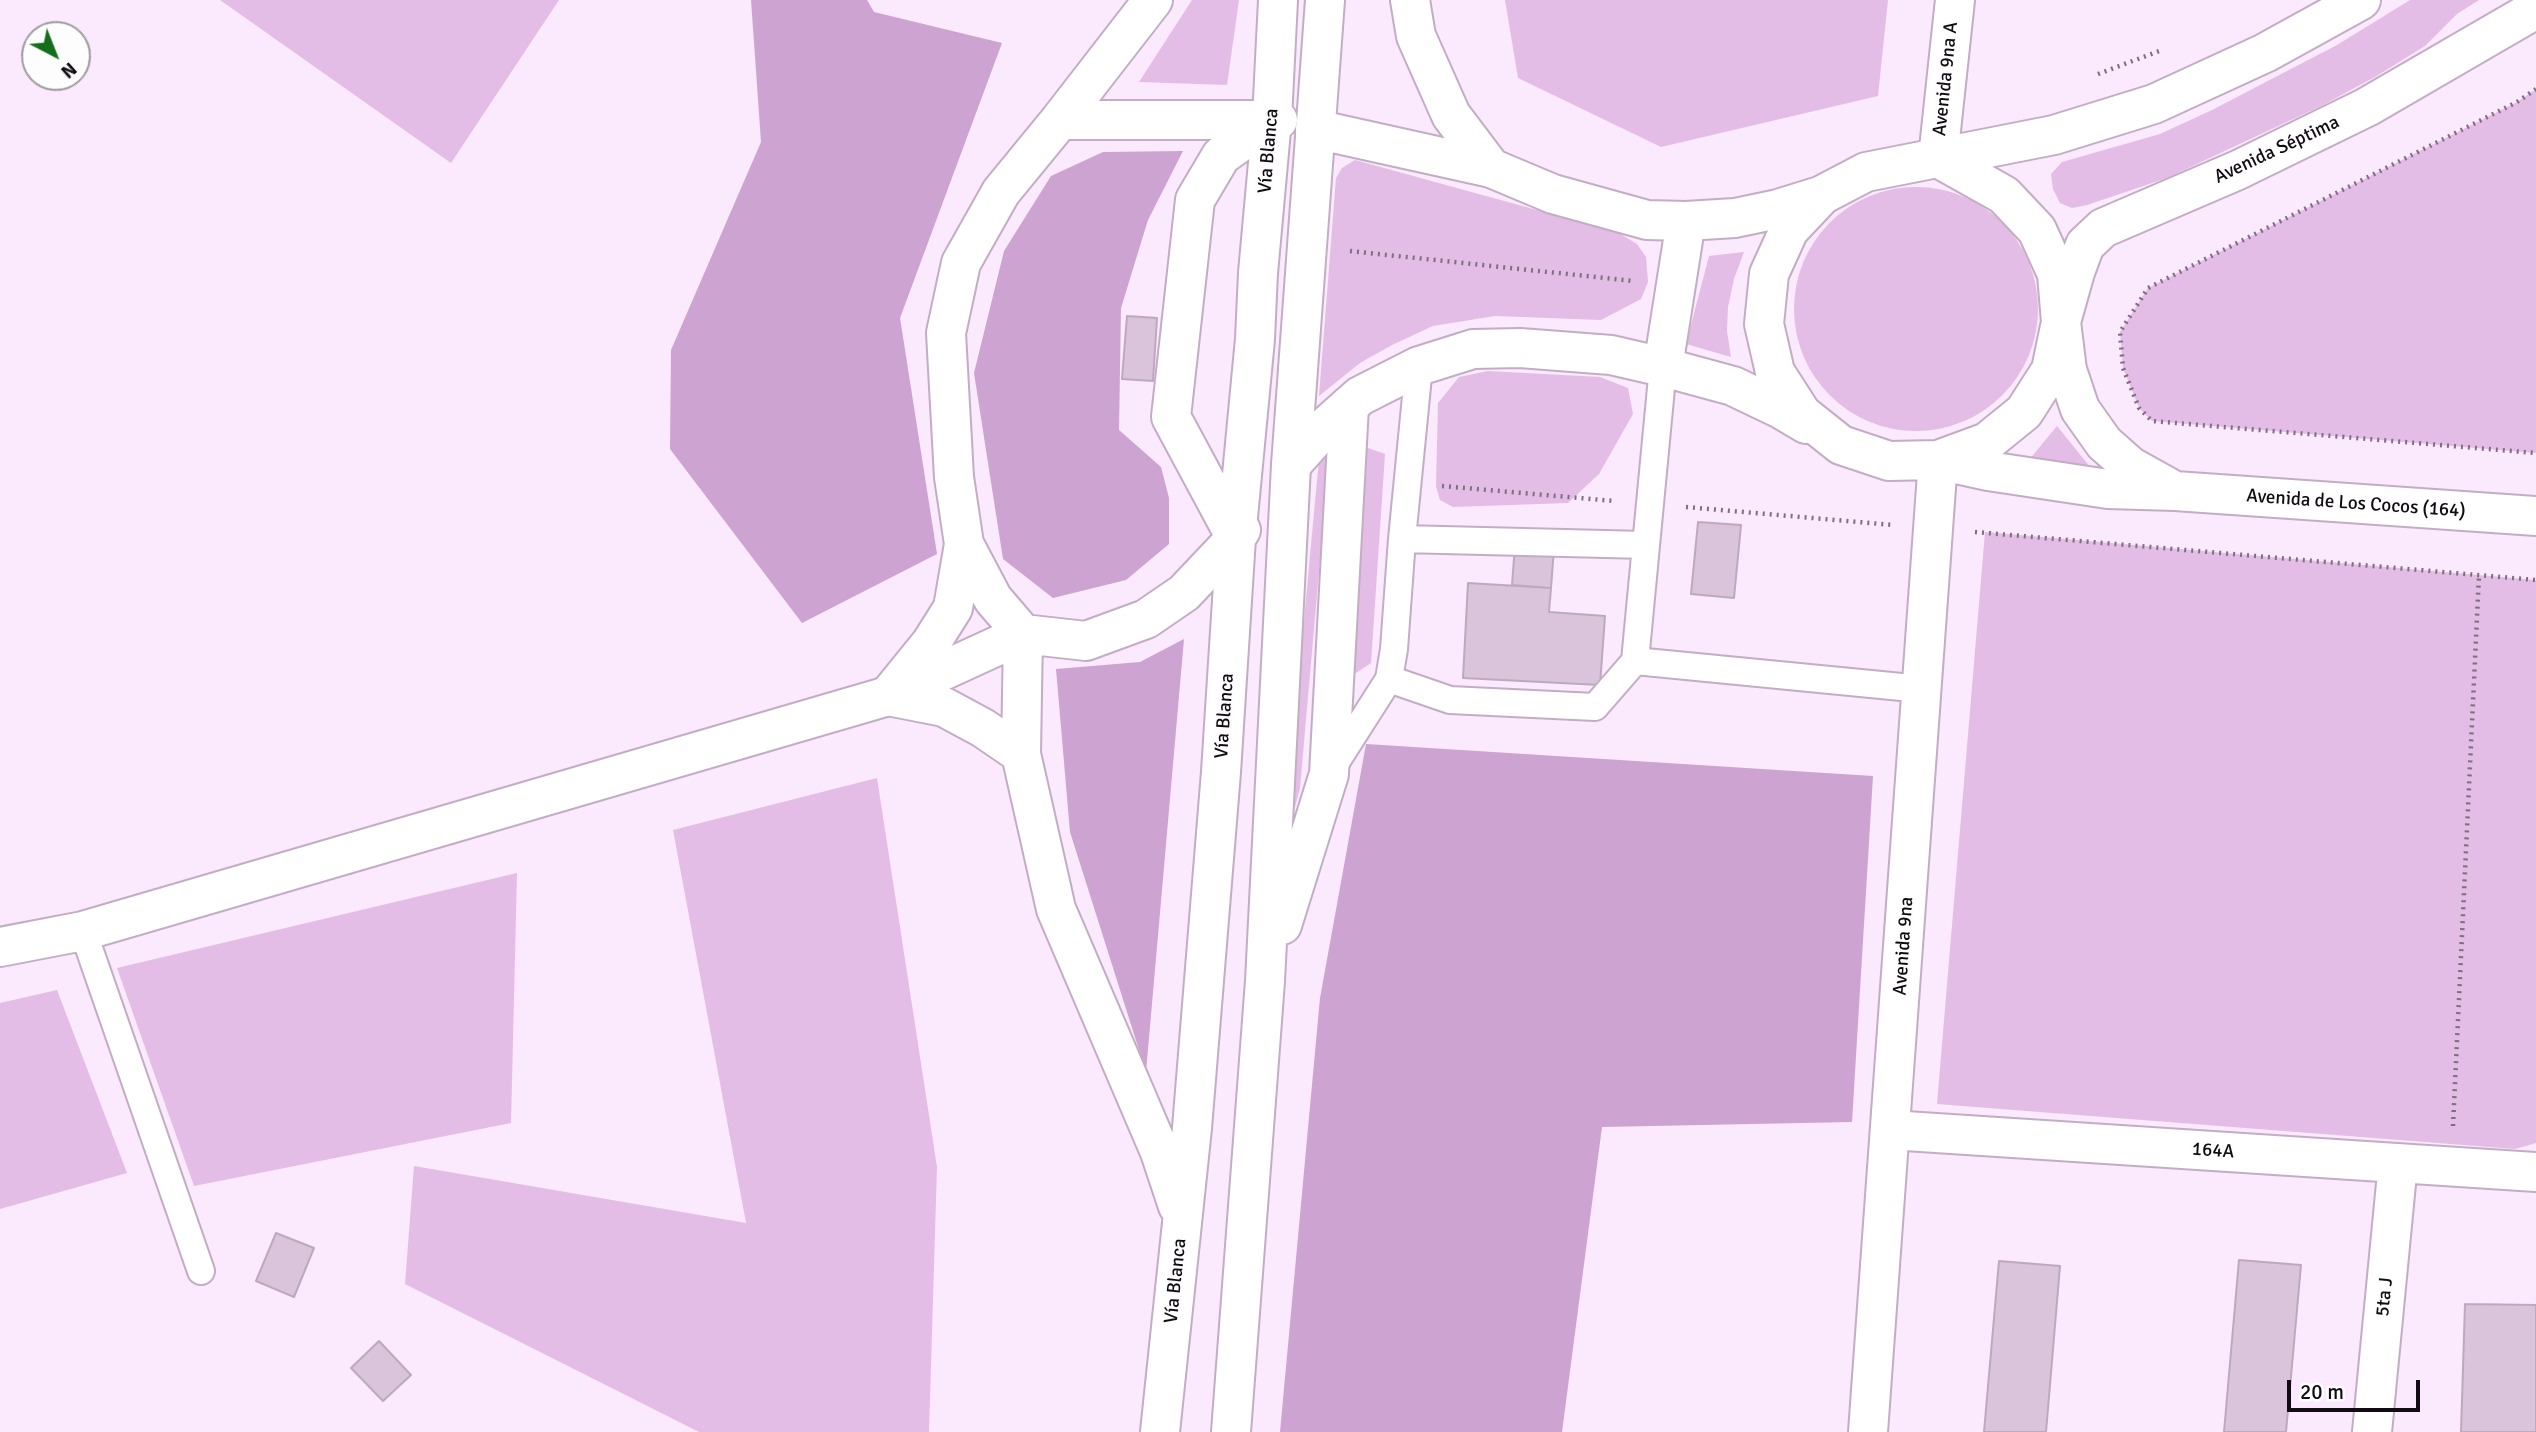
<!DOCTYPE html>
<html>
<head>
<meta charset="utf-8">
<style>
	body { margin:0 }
	#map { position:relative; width:2536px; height:1432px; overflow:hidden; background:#fbe9fd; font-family:Signika,sans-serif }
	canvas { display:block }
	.north { position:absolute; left:21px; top:21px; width:70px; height:70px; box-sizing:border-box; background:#fdfdfd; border:2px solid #9f9c9f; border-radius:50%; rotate:138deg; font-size:19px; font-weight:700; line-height:28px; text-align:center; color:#120b13 }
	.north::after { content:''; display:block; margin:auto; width:24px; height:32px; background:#146f1b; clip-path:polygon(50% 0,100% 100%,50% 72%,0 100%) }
	.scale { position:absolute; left:2287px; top:1380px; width:133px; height:32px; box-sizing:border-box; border:4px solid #120b13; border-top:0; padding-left:9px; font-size:21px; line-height:24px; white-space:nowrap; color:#120b13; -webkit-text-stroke:5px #fdfdfd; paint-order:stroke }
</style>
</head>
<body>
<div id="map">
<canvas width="2536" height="1432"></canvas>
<div class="north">N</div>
<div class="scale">20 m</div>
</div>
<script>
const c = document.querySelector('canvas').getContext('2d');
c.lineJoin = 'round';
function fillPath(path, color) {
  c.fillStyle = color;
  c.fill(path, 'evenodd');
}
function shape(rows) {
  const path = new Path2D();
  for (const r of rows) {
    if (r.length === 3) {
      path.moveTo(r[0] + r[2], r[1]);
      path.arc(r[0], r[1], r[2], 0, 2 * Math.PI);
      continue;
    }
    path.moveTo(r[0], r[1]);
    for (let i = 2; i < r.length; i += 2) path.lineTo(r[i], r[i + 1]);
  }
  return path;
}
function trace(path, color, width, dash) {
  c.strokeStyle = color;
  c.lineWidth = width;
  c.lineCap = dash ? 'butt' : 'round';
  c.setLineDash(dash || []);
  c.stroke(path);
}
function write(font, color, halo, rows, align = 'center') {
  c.font = font + ' Signika,sans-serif';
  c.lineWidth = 5;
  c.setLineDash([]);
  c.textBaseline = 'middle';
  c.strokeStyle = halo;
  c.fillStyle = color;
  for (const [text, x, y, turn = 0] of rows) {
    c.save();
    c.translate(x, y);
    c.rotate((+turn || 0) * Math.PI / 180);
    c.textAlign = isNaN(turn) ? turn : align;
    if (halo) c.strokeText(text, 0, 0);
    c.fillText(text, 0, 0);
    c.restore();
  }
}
const green = shape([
	[220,0,559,0,451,163],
	[1192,0,1239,0,1227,85,1139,82],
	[1505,0,1888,0,1878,96,1661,147,1518,78],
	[2410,0,2479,0,2457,14,2425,46,2375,77,2321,106,2167,178,2087,205,2072,208,2060,203,2053,189,2051,174,2062,162,2160,134,2212,110,2337,45],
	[2536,89,2536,453,2152,421,2139,408,2123,368,2120,332,2148,288,2517,102],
	[1355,160,1617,232,1637,244,1646,257,1648,282,1641,299,1601,320,1495,316,1433,326,1392,345,1360,363,1319,396,1336,178,1342,168],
	[1916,309,122],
	[1744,252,1734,279,1728,307,1727,331,1731,357,1686,344,1709,256],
	[1488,371,1600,377,1628,388,1633,414,1599,474,1568,503,1453,507,1440,500,1436,486,1438,403,1459,377],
	[2057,426,2091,468,2029,460],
	[1365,447,1385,454,1371,663,1356,673,1345,669],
	[1329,458,1300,788,1282,857,1319,459],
	[1985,532,2536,580,2536,1143,2515,1149,1937,1104],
	[877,778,937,1167,929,1432,699,1432,405,1284,414,1166,746,1223,673,830],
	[517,873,511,1123,194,1186,117,968],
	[57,990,127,1173,0,1209,0,1003]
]);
const forest = shape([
	[751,0,867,0,874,12,1002,43,900,318,937,554,802,623,670,449,671,350,761,142],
	[1183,151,1148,220,1121,308,1119,430,1161,467,1169,498,1169,544,1126,580,1053,598,1003,559,974,373,1004,251,1051,176,1103,152],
	[1184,639,1146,1072,1070,832,1056,669,1140,662],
	[1366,744,1873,776,1852,1122,1602,1127,1562,1432,1280,1432,1320,998]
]);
const building = shape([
	[1127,316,1157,318,1153,381,1122,379,1127,316],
	[1698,522,1741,525,1734,598,1691,594,1698,522],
	[1516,532,1555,535,1551,588,1512,585,1516,532],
	[1468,583,1551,588,1549,612,1605,616,1600,685,1463,678,1468,583],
	[276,1233,314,1248,294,1297,256,1281,276,1233],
	[2239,1260,2301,1265,2286,1432,2224,1432,2239,1260],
	[1999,1261,2060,1266,2046,1432,1984,1432,1999,1261],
	[2465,1304,2536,1305,2536,1432,2461,1432,2465,1304],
	[379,1341,411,1375,383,1401,351,1368,379,1341]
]);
const path = shape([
	[2098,74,2162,50],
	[2536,89,2517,102,2148,288,2120,332,2123,368,2139,408,2152,421,2536,453],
	[1350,251,1633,281],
	[1442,486,1614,501],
	[1686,507,1893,525],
	[1975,532,2536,580],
	[2453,1126,2479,575]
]);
const lane = shape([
	[1402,539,1646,545],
	[1635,661,1663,367],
	[1389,679,1450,700,1595,707,1635,661,1922,689],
	[1331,770,1389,679,1394,649,1402,539,1419,366],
	[83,931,201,1271]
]);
const street = shape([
	[1938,158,1955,0],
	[0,947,83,931,888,696,1023,634],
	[1890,1130,2536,1172],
	[2372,1432,2398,1163]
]);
const secondary = shape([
	[1315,129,1491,168,1553,194,1647,220,1686,221,1735,218,1778,209,1820,196],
	[1938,158,2004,195,2037,230,2057,274,2061,322,2051,370,2024,412,1987,442,1938,460,1889,461,1841,445,1802,414,1775,372,1764,324,1769,274,1789,230,1822,195,1866,172,2054,135,2154,104,2265,53,2361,0],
	[1663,367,1686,221],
	[1938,460,1988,471,2108,489,2175,491,2536,516],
	[1291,465,1324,428,1360,396,1419,366,1473,349,1520,348,1611,355,1663,367,1733,386,1779,408,1806,424],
	[2175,491,2130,466,2104,443,2080,409,2067,370,2061,322,2075,272,2085,245,2103,228,2238,170,2367,107,2536,9],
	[1868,1432,1938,460]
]);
const highway = shape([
	[1410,0,1416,36,1451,115,1491,168],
	[1060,120,1278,120],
	[1236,538,1171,417,1195,200,1221,156,1272,119],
	[964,544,993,599,1023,634,1021,754,1056,909,1160,1152,1178,1206],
	[1023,634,1086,641,1146,619,1184,593,1236,538,1241,530],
	[1021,754,983,728,944,707,888,696,931,643,953,608,964,544,954,477,946,333,961,263,1001,192,1060,120,1153,0],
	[1282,925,1329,774,1349,406],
	[1160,1432,1192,1128,1221,772,1236,538,1255,339,1258,273,1272,119,1278,0],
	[1231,1432,1265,981,1291,465,1325,0]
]);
const streetNames = [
	["Avenida 9na A",1946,79,-84],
	["Avenida Séptima",2277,150,-25],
	["Vía Blanca",1269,151,-85],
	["Avenida de Los Cocos (164)",2356,504,4],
	["Vía Blanca",1225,716,-86],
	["Avenida 9na",1904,946,-86],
	["164A",2213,1151,4],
	["Vía Blanca",1176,1281,-84],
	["5ta J",2385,1297,-84]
];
fillPath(green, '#e3bde6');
fillPath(forest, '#cda3d1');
fillPath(building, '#dac4dc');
trace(building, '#bea8bf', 2);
trace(lane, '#c3adc5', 30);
trace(street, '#c3adc5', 42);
trace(secondary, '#c3adc5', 42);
trace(highway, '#c3adc5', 42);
trace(path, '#7c707e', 4.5, [2, 5]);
trace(lane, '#fff', 26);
trace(street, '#fff', 38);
trace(secondary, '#fff', 38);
trace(highway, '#fff', 38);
write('19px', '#120b13', '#fdfdfd', streetNames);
</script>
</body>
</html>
